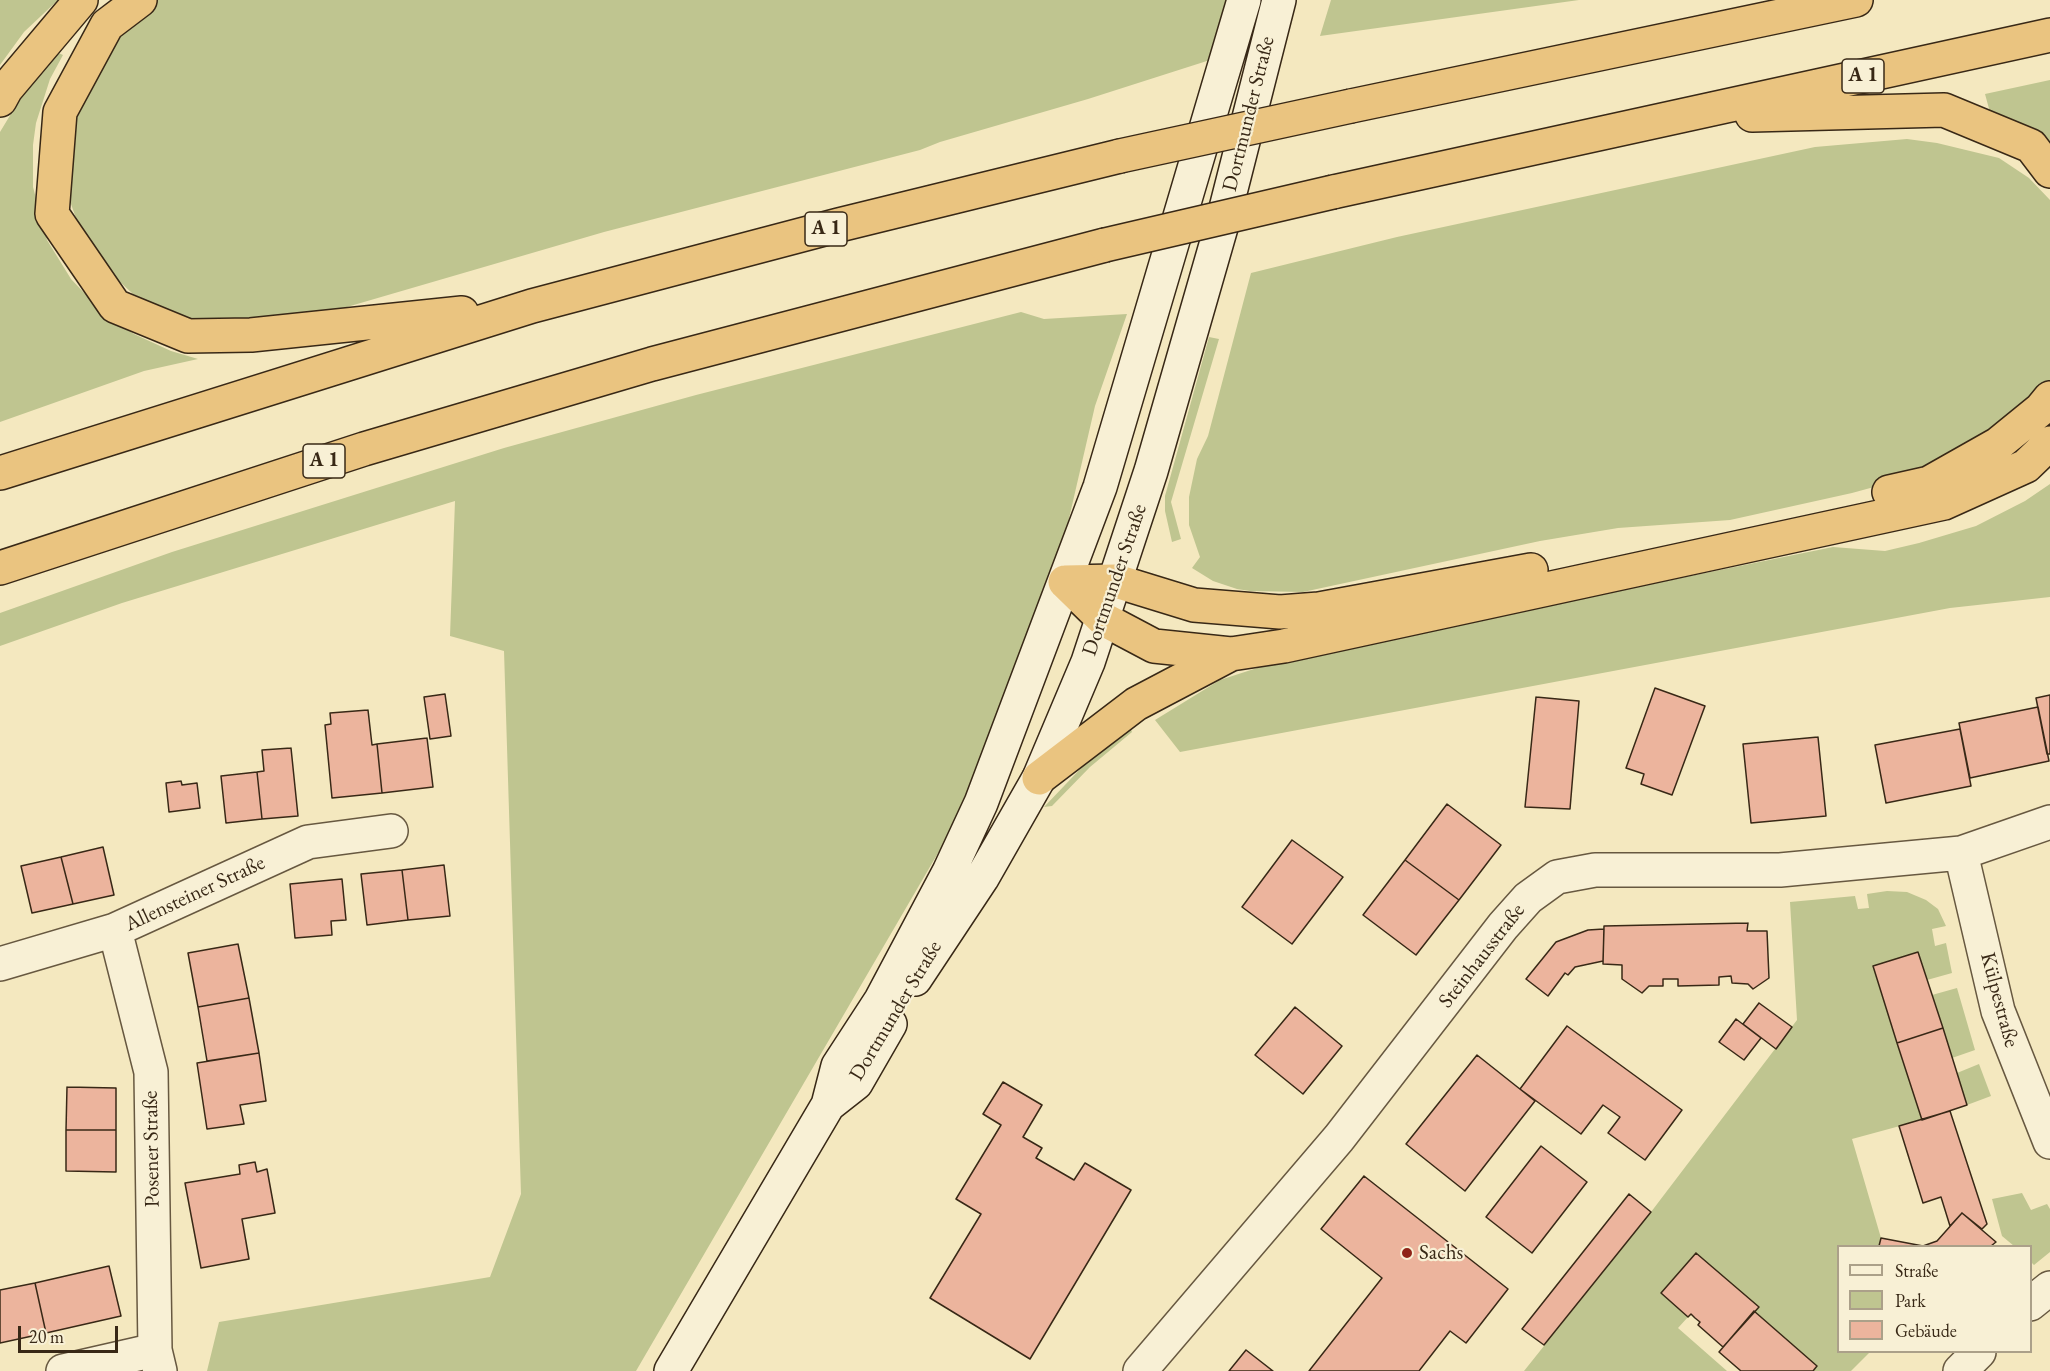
<!DOCTYPE html>
<html>
<head>
<meta charset="utf-8">
<style>
	body { margin:0 }
	#map { position:relative; width:2050px; height:1371px; overflow:hidden; background:#f4e8bf; font-family:"EB Garamond",serif }
	canvas { display:block }
	.legend { position:absolute; left:1837px; top:1245px; width:195px; height:108px; box-sizing:border-box; background:#f8f0d5; border:2px solid #aba089; margin:0; padding:8px 10px; list-style:none; font-size:18px; color:#382816 }
	.legend li { display:flex; align-items:center; gap:12px; height:30px }
	.legend b { width:30px; border:2px solid #aba089 }
	.scale { position:absolute; left:18px; top:1326px; width:100px; height:27px; box-sizing:border-box; border:3px solid #382816; border-top:0; padding-left:8px; font-size:18px; line-height:21px; white-space:nowrap; color:#382816; -webkit-text-stroke:4px #f8f0d5; paint-order:stroke }
</style>
</head>
<body>
<div id="map">
<canvas width="2050" height="1371"></canvas>
<ul class="legend">
<li><b style="height:8px;background:#f8f0d5"></b>Straße</li>
<li><b style="height:16px;background:#bfc590"></b>Park</li>
<li><b style="height:16px;background:#ecb49d"></b>Gebäude</li>
</ul>
<div class="scale">20 m</div>
</div>
<script>
const c = document.querySelector('canvas').getContext('2d');
c.lineJoin = 'round';
function fillPath(path, color) {
  c.fillStyle = color;
  c.fill(path, 'evenodd');
}
function shape(rows) {
  const path = new Path2D();
  for (const r of rows) {
    path.moveTo(r[0], r[1]);
    for (let i = 2; i < r.length; i += 2) path.lineTo(r[i], r[i + 1]);
  }
  return path;
}
function trace(path, color, width, dash) {
  c.strokeStyle = color;
  c.lineWidth = width;
  c.lineCap = dash ? 'butt' : 'round';
  c.setLineDash(dash || []);
  c.stroke(path);
}
function write(font, color, halo, rows, align = 'center') {
  c.font = font + ' "EB Garamond",serif';
  c.lineWidth = 4.5;
  c.setLineDash([]);
  c.textBaseline = 'middle';
  c.strokeStyle = halo;
  c.fillStyle = color;
  for (const [text, x, y, turn = 0] of rows) {
    c.save();
    c.translate(x, y);
    c.rotate((+turn || 0) * Math.PI / 180);
    c.textAlign = isNaN(turn) ? turn : align;
    if (halo) c.strokeText(text, 0, 0);
    c.fillText(text, 0, 0);
    c.restore();
  }
}
const green = shape([
	[0,0,58,0,24,32,0,65],
	[158,0,1227,0,1210,60,1088,99,940,142,920,150,604,232,316,316,190,321,133,294,104,267,77,221,71,204,67,178,71,126,93,67,133,20],
	[1331,0,1579,0,1320,36],
	[54,51,63,55,50,79,36,123,33,145,33,187,47,240,71,279,108,318,134,334,171,351,198,359,144,371,0,422,0,132,29,84],
	[2050,80,2050,153,1991,116,1985,94],
	[1907,139,1937,143,1999,158,2029,178,2050,200,2050,388,2035,406,1925,473,1852,493,1730,520,1618,528,1540,541,1303,592,1250,591,1237,589,1213,581,1192,568,1200,557,1189,525,1189,497,1197,459,1208,436,1251,273,1397,237,1815,147],
	[1021,312,1044,319,1127,314,1095,406,1064,540,959,817,636,1371,207,1371,219,1322,490,1277,521,1194,504,651,450,636,455,501,122,603,0,646,0,613,172,552,504,448,696,395],
	[1209,337,1219,339,1171,502,1181,539,1172,542,1165,511,1165,496],
	[2050,484,2050,597,1950,608,1180,752,1155,720,1220,680,1288,658,1833,547,1885,551,1919,543,1976,526,2025,501],
	[1130,727,1132,732,1090,767,1052,806,1044,807,1085,764],
	[1887,891,1907,892,1926,900,1938,909,1946,926,1932,929,1935,946,1946,943,1952,973,1927,980,1918,952,1873,966,1922,1120,1852,1139,1881,1238,1879,1246,1838,1246,1838,1352,1870,1352,1851,1371,1813,1371,1817,1366,1754,1311,1758,1307,1696,1254,1662,1293,1688,1317,1678,1328,1727,1371,1524,1371,1651,1212,1797,1020,1790,902,1855,896,1858,909,1869,908,1867,894],
	[1957,988,1975,1050,1952,1058,1932,995],
	[1979,1064,1991,1096,1967,1105,1957,1073],
	[2022,1193,2031,1210,2047,1204,2050,1209,2050,1252,2034,1265,2031,1262,2030,1246,2014,1246,2002,1236,1992,1199]
]);
const building = shape([
	[1655,688,1705,706,1672,795,1641,784,1644,774,1626,768,1655,688],
	[445,694,451,736,430,739,424,697,445,694],
	[2050,695,2050,754,2047,754,2036,698,2050,695],
	[1536,697,1579,701,1570,809,1525,807,1536,697],
	[2038,707,2049,761,1970,778,1959,723,2038,707],
	[368,710,372,745,377,744,382,793,332,798,325,725,331,724,330,713,368,710],
	[1960,729,1971,786,1886,803,1875,745,1960,729],
	[1818,737,1826,816,1751,823,1743,744,1818,737],
	[427,738,433,787,382,793,377,744,427,738],
	[291,748,298,816,262,819,257,772,264,771,262,750,291,748],
	[257,772,262,819,226,823,221,776,257,772],
	[181,781,182,785,197,783,200,808,169,812,166,783,181,781],
	[1447,804,1501,845,1459,900,1405,860,1447,804],
	[1292,840,1343,877,1292,944,1242,907,1292,840],
	[103,847,114,895,73,904,61,857,103,847],
	[61,857,73,904,32,913,21,866,61,857],
	[1405,860,1459,900,1416,955,1363,915,1405,860],
	[444,865,450,916,408,920,402,870,444,865],
	[402,870,408,920,367,925,361,874,402,870],
	[342,879,346,920,331,921,332,935,295,938,290,884,342,879],
	[1748,923,1747,931,1767,931,1769,978,1753,989,1748,984,1732,983,1731,976,1719,977,1719,985,1678,986,1678,979,1663,979,1663,986,1649,986,1642,993,1622,979,1622,965,1603,964,1604,926,1748,923],
	[1604,929,1603,961,1575,967,1568,975,1565,973,1548,996,1526,979,1556,942,1588,930,1604,929],
	[238,944,249,998,198,1007,188,953,238,944],
	[1918,952,1943,1028,1897,1043,1873,966,1918,952],
	[249,998,259,1053,207,1061,198,1007,249,998],
	[1759,1003,1792,1027,1776,1049,1743,1024,1759,1003],
	[1295,1007,1342,1046,1303,1094,1255,1055,1295,1007],
	[1736,1019,1761,1038,1744,1060,1719,1042,1736,1019],
	[1567,1026,1682,1110,1645,1160,1608,1133,1620,1117,1603,1105,1581,1134,1520,1089,1567,1026],
	[1943,1028,1967,1105,1922,1120,1897,1043,1943,1028],
	[259,1053,266,1101,240,1105,244,1124,207,1129,197,1063,259,1053],
	[1477,1055,1535,1101,1465,1191,1406,1144,1477,1055],
	[1003,1082,1042,1105,1023,1137,1042,1148,1036,1158,1074,1180,1085,1163,1131,1190,1030,1359,930,1298,981,1214,956,1199,1001,1125,983,1114,1003,1082],
	[67,1087,116,1088,116,1130,66,1130,67,1087],
	[1950,1111,1987,1224,1982,1229,1962,1213,1950,1226,1941,1197,1923,1203,1899,1126,1950,1111],
	[66,1130,116,1130,116,1172,66,1171,66,1130],
	[1541,1146,1587,1182,1532,1253,1486,1217,1541,1146],
	[255,1162,257,1172,267,1169,275,1213,242,1219,249,1259,201,1268,185,1183,240,1174,239,1165,255,1162],
	[1364,1176,1508,1289,1466,1343,1450,1331,1419,1371,1309,1371,1382,1278,1321,1229,1364,1176],
	[1629,1194,1651,1212,1544,1345,1522,1329,1629,1194],
	[1962,1213,1996,1242,1991,1246,1879,1246,1881,1238,1923,1246,1937,1241,1962,1213],
	[1696,1253,1759,1307,1723,1347,1698,1325,1700,1322,1695,1318,1691,1314,1688,1317,1661,1293,1696,1253],
	[109,1266,121,1316,46,1333,35,1283,109,1266],
	[35,1283,46,1333,0,1343,0,1290,35,1283],
	[1754,1311,1817,1366,1813,1371,1741,1371,1719,1352,1754,1311],
	[1246,1350,1273,1371,1229,1371,1246,1350]
]);
const street = shape([
	[1961,853,1998,1011,2050,1142],
	[115,930,151,1072,155,1350,160,1371],
	[0,964,115,930,308,842,391,831],
	[2030,1304,2050,1288],
	[63,1371,155,1350],
	[1140,1371,1339,1138,1503,926,1528,898,1557,877,1595,870,1780,870,1961,853,2050,822],
	[1960,1371,1979,1352]
]);
const secondary = shape([
	[915,979,982,878,1039,778,1088,662,1151,471,1222,224,1279,0],
	[828,1105,856,1083,890,1024],
	[671,1371,828,1105,838,1066,881,1000,949,872,981,803,1100,487,1244,0]
]);
const highway = shape([
	[140,0,107,25,60,112,52,214,115,306,188,336,251,335,462,313],
	[0,100,6,89,81,0],
	[1351,106,1856,0],
	[1752,115,1944,110,2031,146,2050,171],
	[1333,192,2050,35],
	[0,473,532,306,839,225,1120,156],
	[1889,492,1929,483,1998,444,2041,409,2050,398],
	[0,568,364,449,652,364,1105,245],
	[1065,582,1103,619,1154,646,1231,654,1284,646,1944,503,2026,466,2050,443],
	[1065,582,1116,581,1194,605,1280,612,1319,609,1531,570],
	[1039,778,1136,704,1231,654]
]);
const highwayBridge = shape([
	[1120,156,1351,106],
	[1105,245,1333,192]
]);
const markers = [
	[1407,1253,6,"#8f2418"]
];
const shields = [
	[1863,76,42],
	[826,229,42],
	[324,461,42]
];
const shieldNames = [
	["A 1",1863,76],
	["A 1",826,229],
	["A 1",324,461]
];
const streetNames = [
	["Dortmunder Straße",1249,114,-76],
	["Dortmunder Straße",1115,580,-71],
	["Allensteiner Straße",195,894,-25],
	["Steinhausstraße",1482,956,-52],
	["Külpestraße",1999,1000,75],
	["Dortmunder Straße",896,1011,-59],
	["Posener Straße",152,1149,-91]
];
const poiNames = [
	["Sachs",1419,1253]
];
fillPath(green, '#bfc590');
fillPath(building, '#ecb49d');
trace(building, '#382816', 1.5);
trace(street, '#675840', 36);
trace(secondary, '#382816', 36);
trace(highway, '#382816', 36);
trace(street, '#f8f0d5', 33);
trace(secondary, '#f8f0d5', 33);
trace(highway, '#eac480', 33);
trace(highwayBridge, '#382816', 36, []);
trace(highwayBridge, '#eac480', 33);
for (const [x, y, r, color] of markers) {
  const dot = new Path2D();
  dot.arc(x, y, r, 0, 2 * Math.PI);
  c.fillStyle = color;
  c.fill(dot);
  trace(dot, '#f8f0d5', 2);
}
for (const [x, y, w] of shields) {
  const box = new Path2D();
  box.roundRect(x - w / 2, y - 17, w, 34, 4.5);
  c.fillStyle = '#f8f0d5';
  c.fill(box);
  trace(box, '#382816', 1.5);
}
write('bold 20px', '#382816', null, shieldNames);
write('21px', '#382816', '#f8f0d5', streetNames);
write('21px', '#382816', '#f8f0d5', poiNames, 'left');
</script>
</body>
</html>
